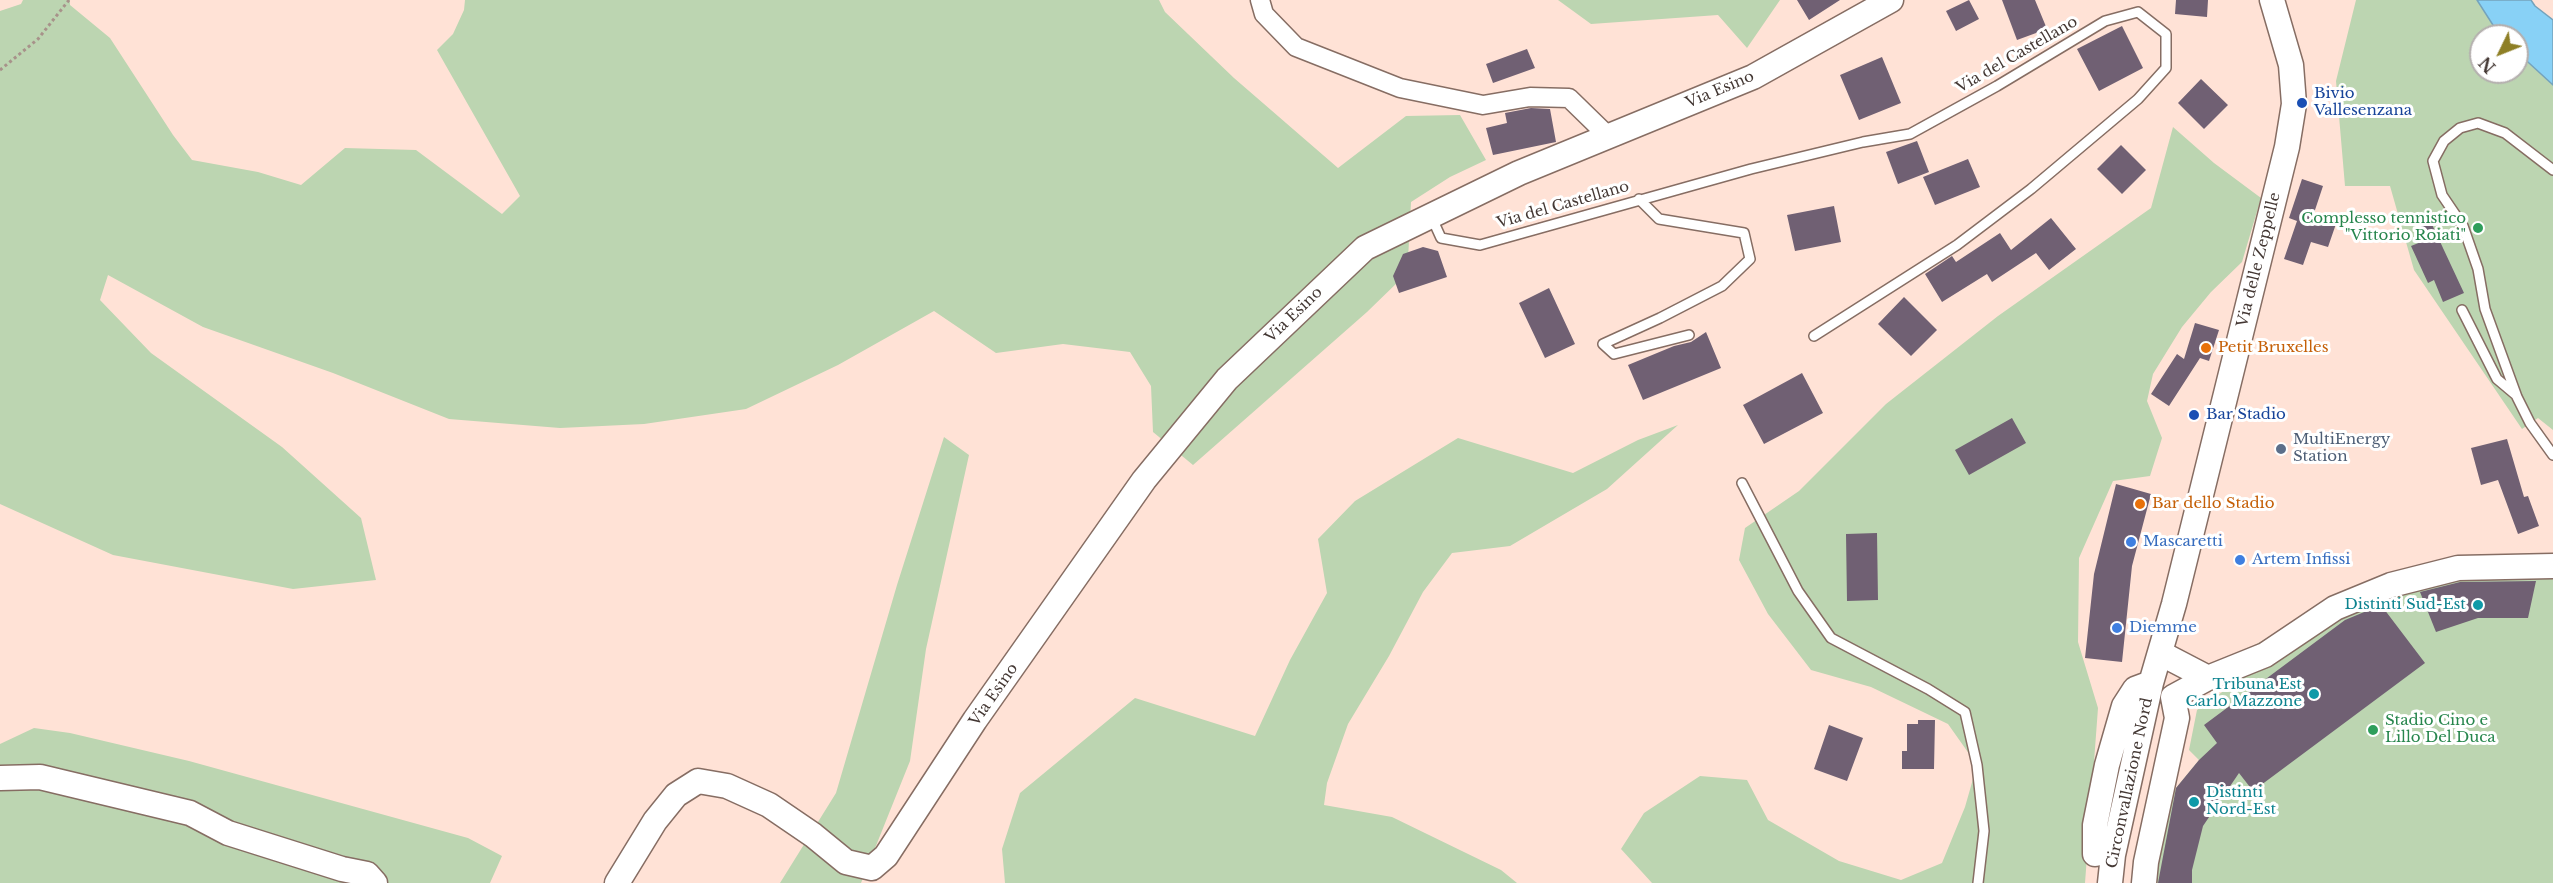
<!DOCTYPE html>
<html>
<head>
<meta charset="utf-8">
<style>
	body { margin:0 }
	#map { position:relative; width:2553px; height:883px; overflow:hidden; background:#ffe2d6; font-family:"Libre Baskerville",serif }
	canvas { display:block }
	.north { position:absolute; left:2469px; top:24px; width:60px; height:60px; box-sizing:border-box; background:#fff; border:2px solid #b4afae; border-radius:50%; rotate:227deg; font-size:16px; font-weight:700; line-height:24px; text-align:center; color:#443834 }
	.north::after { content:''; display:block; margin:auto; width:21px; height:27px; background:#8e7f25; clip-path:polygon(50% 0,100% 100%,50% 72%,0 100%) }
</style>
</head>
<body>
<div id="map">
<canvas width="2553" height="883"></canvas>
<div class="north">N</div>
</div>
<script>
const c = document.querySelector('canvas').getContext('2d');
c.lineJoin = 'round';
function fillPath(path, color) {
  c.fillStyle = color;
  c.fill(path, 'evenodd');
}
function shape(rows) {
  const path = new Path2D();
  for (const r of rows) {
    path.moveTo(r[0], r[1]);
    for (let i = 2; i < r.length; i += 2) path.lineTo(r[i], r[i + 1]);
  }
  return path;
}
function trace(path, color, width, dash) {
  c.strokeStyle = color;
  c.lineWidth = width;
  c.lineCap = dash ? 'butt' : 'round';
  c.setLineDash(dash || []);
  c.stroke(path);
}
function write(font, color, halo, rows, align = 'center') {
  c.font = font + ' "Libre Baskerville",serif';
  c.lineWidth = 6;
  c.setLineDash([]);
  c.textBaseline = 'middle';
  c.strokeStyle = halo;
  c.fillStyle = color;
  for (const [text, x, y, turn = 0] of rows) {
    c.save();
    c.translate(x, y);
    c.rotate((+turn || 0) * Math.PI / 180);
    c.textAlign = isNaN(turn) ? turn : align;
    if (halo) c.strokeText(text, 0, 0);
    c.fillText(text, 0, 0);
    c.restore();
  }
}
const green = shape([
	[23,0,70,0,70,5,110,38,173,135,192,160,258,172,301,185,345,148,416,150,502,214,520,196,437,50,453,34,464,10,465,0,1159,0,1165,12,1234,78,1338,168,1406,116,1460,115,1486,160,1450,177,1411,202,1408,260,1401,279,1367,312,1193,465,1153,432,1151,386,1130,352,1063,344,996,353,934,311,838,365,746,409,644,424,560,428,449,419,333,373,203,327,108,275,100,300,151,353,282,447,361,518,376,580,293,589,113,555,0,504,0,11,21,4],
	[1558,0,1780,0,1747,48,1718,15,1591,24],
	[2356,0,2477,0,2500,36,2481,36,2481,72,2517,72,2517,52,2553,85,2553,430,2538,418,2522,429,2414,270,2390,186,2345,186,2336,81],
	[2173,127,2214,163,2261,198,2242,262,2211,292,2182,327,2153,374,2147,401,2162,438,2150,476,2113,481,2079,558,2078,642,2098,708,2085,883,1652,883,1621,849,1644,813,1700,776,1747,780,1768,820,1839,861,1901,880,1942,863,1965,807,1977,765,1948,724,1871,687,1811,670,1768,614,1739,560,1745,528,1799,491,1886,404,1998,316,2151,208],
	[1678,425,1607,489,1510,546,1452,553,1423,592,1389,656,1348,724,1327,783,1324,805,1392,817,1501,870,1517,883,1005,883,1002,849,1020,793,1135,698,1255,736,1290,660,1327,593,1318,539,1355,501,1458,438,1573,473,1638,440],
	[944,437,969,455,926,649,910,761,861,883,780,883,836,793,897,585],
	[2553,558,2553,883,2152,883,2163,815,2176,788,2199,760,2189,750,2197,710,2232,685,2232,658,2332,601],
	[34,728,70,733,189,761,468,838,502,856,490,883,0,883,0,744]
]);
const water = shape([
	[2477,0,2531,0,2535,6,2553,20,2553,85,2517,52,2517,36,2500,36,2477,0]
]);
const building = shape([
	[1797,0,1840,0,1809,20],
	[1969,0,1979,19,1956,31,1946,11],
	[2002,0,2035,0,2047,29,2017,40],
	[2176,0,2208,0,2207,17,2175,14],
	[2122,26,2143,68,2099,91,2077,49],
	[1527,49,1535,68,1493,83,1486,64],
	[1882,57,1901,103,1859,120,1840,75],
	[2201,79,2228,105,2204,129,2178,103],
	[1531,108,1550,109,1556,142,1493,155,1486,128,1507,123,1505,113],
	[1917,141,1929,172,1898,184,1886,152],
	[2121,145,2146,170,2122,194,2097,169],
	[1968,159,1980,187,1935,205,1923,177],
	[2302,179,2323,186,2314,213,2337,221,2328,247,2311,242,2303,265,2284,259,2297,221,2289,218],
	[1834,206,1841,242,1795,251,1787,215],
	[2051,218,2076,249,2049,270,2036,253,1992,282,1987,274,1942,302,1925,274,1952,256,1956,262,2000,233,2011,250],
	[2429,218,2464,293,2443,302,2434,280,2428,283,2411,246,2421,242,2414,225],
	[1423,247,1438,251,1447,277,1399,293,1393,276,1403,254],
	[1549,288,1575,344,1545,358,1519,303],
	[1904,297,1937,330,1911,356,1878,324],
	[2195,323,2219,330,2209,361,2200,358,2169,406,2151,394,2177,354,2184,359],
	[1706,332,1721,368,1643,400,1628,365,1674,346,1691,342],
	[1802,373,1823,413,1764,444,1743,405],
	[2012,418,2026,443,1969,475,1955,450],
	[2507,439,2524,497,2528,496,2539,526,2518,534,2498,480,2481,485,2471,448],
	[2116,484,2151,494,2132,566,2122,662,2085,658,2094,574],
	[1877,533,1878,600,1847,601,1846,534],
	[2536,581,2528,618,2478,618,2436,632,2420,592,2460,582],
	[2381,605,2425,663,2253,791,2239,773,2203,826,2192,870,2192,883,2158,883,2176,788,2199,760,2217,743,2204,725,2345,620],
	[1918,720,1935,720,1934,769,1902,769,1902,751,1907,751,1907,724,1918,724],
	[1829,725,1863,738,1847,781,1814,769]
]);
const path = shape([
	[0,70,38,39,69,0]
]);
const lane = shape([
	[2553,170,2505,133,2478,123,2460,128,2444,141,2433,161,2442,195,2463,226,2478,269,2485,309,2517,397,2530,423,2553,455],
	[1639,199,1659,219,1744,233,1750,259,1722,286,1660,318,1603,344,1614,354,1689,335],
	[1431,216,1441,238,1480,245,1751,169,1863,142,1910,134,1997,86,2105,21,2138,12,2166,34,2166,68,2138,99,2031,189,1957,245,1814,336],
	[2462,310,2497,379,2516,395],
	[1742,483,1798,591,1831,638,1928,689,1965,712,1977,765,1984,831,1978,883]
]);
const street = shape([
	[1260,0,1264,14,1296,47,1400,88,1483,105,1530,97,1569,98,1608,136]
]);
const secondary = shape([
	[2160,653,2208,678],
	[0,778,40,777,190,813,228,833,342,869,367,874,375,883],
	[2095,854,2095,825,2107,765,2124,706,2135,689,2151,683],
	[617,883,655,821,676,795,698,781,727,786,769,805,813,835,846,862,872,868,886,856,975,720,1144,480,1227,379,1365,248,1519,173,1753,77,1891,0],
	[2110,883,2113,855,2151,683,2174,604,2287,147,2294,104,2291,65,2272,0],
	[2144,883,2146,862,2177,718,2173,697,2208,678,2265,655,2335,608,2391,585,2458,568,2553,566]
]);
const markers = [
	[2302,103,6,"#1a4fb4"],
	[2478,228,6,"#2e9e5b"],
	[2206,348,6,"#e8710a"],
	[2194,415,6,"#1a4fb4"],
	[2281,449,6,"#5c6f8a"],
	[2140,504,6,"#e8710a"],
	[2131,542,6,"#3f7fe0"],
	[2240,560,6,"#3f7fe0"],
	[2478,605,6,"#0f9aa8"],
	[2117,628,6,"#3f7fe0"],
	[2314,694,6,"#0f9aa8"],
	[2373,730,6,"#2e9e5b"],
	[2194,802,6,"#0f9aa8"]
];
const streetNames = [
	["Via del Castellano",2017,55,-30],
	["Via Esino",1720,90,-23],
	["Via del Castellano",1563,205,-16],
	["Via delle Zeppelle",2259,260,-76],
	["Via Esino",1294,315,-44],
	["Via Esino",994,695,-55],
	["Circonvallazione Nord",2130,783,-78]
];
const transitNames = [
	["Bivio",2314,94],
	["Vallesenzana",2314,111],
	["Bar Stadio",2206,415]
];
const leisureNames = [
	["Complesso tennistico",2466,219],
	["\"Vittorio Roiati\"",2466,236],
	["Stadio Cino e",2385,721,"left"],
	["Lillo Del Duca",2385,738,"left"]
];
const foodNames = [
	["Petit Bruxelles",2218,348],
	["Bar dello Stadio",2152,504]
];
const serviceNames = [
	["MultiEnergy",2293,440],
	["Station",2293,457]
];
const shopNames = [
	["Mascaretti",2143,542],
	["Artem Infissi",2252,560],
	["Diemme",2129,628]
];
const cultureNames = [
	["Distinti Sud-Est",2466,605],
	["Tribuna Est",2302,685],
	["Carlo Mazzone",2302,702],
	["Distinti",2206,793,"left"],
	["Nord-Est",2206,810,"left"]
];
fillPath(green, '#bcd5b1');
fillPath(water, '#88d1f6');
trace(water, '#74a3bc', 1.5);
fillPath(building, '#706073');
trace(lane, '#866d63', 12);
trace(street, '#866d63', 21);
trace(secondary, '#866d63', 27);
trace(path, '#a7928a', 3, [3, 3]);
trace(lane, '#fff', 9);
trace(street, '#fff', 18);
trace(secondary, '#fff', 24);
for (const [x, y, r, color] of markers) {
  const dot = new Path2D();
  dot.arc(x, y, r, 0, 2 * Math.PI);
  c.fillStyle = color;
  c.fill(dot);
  trace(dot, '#fff', 2);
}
write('15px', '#443834', '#fff', streetNames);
write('15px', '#164399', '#fff', transitNames, 'left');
write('15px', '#27864d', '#fff', leisureNames, 'right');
write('15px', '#c56008', '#fff', foodNames, 'left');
write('15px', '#4e5e75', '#fff', serviceNames, 'left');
write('15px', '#366cbe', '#fff', shopNames, 'left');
write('15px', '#0d838f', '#fff', cultureNames, 'right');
</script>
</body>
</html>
